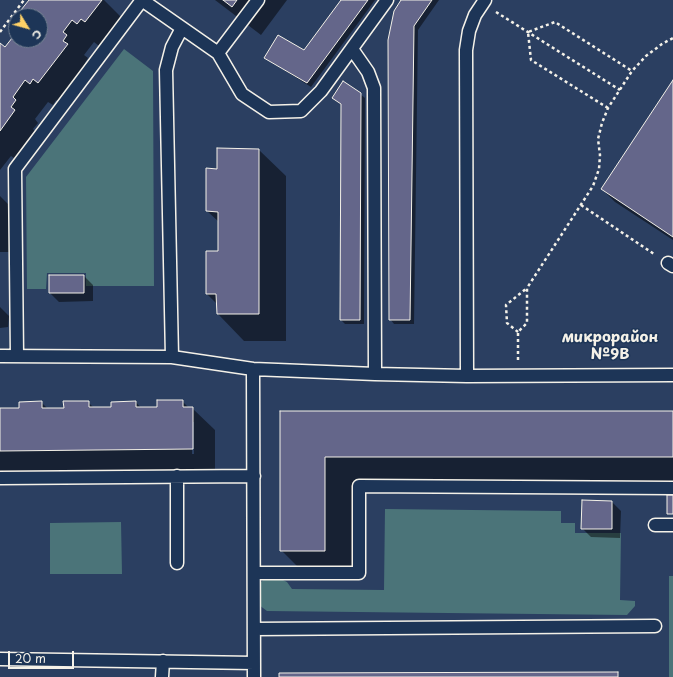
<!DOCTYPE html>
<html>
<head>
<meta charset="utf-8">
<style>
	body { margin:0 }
	#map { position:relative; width:673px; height:677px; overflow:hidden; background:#2b3f61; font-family:"Playpen Sans",sans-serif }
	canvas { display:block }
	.north { position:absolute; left:8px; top:8px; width:40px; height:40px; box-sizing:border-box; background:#1d3557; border:1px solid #738091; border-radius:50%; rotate:127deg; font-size:11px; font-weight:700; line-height:16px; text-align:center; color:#f4f1e8 }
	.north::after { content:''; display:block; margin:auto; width:14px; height:18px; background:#ffd166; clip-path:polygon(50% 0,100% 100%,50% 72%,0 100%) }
	.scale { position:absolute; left:8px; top:651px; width:66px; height:18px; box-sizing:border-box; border:2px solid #f4f1e8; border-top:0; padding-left:5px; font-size:12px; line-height:14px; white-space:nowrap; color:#f4f1e8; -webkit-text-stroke:3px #1d3557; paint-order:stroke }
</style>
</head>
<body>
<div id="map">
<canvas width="673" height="677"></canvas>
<div class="north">С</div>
<div class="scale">20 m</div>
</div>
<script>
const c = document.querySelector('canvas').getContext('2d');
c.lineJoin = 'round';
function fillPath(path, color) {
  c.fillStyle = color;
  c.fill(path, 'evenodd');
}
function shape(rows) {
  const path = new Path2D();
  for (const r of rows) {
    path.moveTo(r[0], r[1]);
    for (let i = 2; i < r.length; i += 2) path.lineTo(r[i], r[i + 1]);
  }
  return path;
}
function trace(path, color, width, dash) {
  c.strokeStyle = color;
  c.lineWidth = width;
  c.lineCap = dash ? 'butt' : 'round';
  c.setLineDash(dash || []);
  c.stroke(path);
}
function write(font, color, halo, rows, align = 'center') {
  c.font = font + ' "Playpen Sans",sans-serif';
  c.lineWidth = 3;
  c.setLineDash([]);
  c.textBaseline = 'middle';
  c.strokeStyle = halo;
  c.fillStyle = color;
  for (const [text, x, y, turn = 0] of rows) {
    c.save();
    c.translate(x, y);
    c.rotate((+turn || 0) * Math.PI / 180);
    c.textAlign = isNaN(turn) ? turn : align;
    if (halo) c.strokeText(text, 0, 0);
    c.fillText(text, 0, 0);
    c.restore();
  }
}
const green = shape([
	[124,49,153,71,154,286,86,286,86,273,47,273,46,289,27,289,26,177],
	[385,509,561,511,561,523,575,523,575,533,621,533,620,600,635,601,635,606,627,615,267,611,259,605,258,585,265,578,277,577,287,582,292,589,384,590],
	[121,522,122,574,50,574,50,523],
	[669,576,673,576,673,677,669,677]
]);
const shadow = shape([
	[30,0,104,0,125,21,107,43,103,40,99,46,94,42,84,55,88,58,85,63,89,67,61,104,56,100,53,105,48,102,35,119,38,123,33,129,37,133,17,160,11,156,0,170,0,45,5,49,16,35,16,40,40,40,40,16,19,15],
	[215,0,287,0,261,35],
	[342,0,375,0,311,87,265,58,305,52],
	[403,0,439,0,418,30,414,324,394,324,390,319],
	[673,82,673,240,615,202,602,189],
	[360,94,365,98,364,324,345,324,341,320,342,105,333,98],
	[218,149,259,150,286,176,286,341,244,341,218,314,217,304,207,294,219,252,219,222,207,211,218,170],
	[0,196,13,209,12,252,0,252],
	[84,276,93,285,93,301,59,302,50,293],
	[0,307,9,316,8,327,0,328],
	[182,401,189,408,192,408,215,430,215,471,0,473,0,408,2,409,20,409,41,402,48,409,65,409,88,402,94,408,112,408,136,402,141,408,158,408],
	[192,422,194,422,194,454,192,454],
	[281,412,673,413,673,484,352,484,352,577,308,577,281,550],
	[612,502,621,511,620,538,591,537,582,528]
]);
const building = shape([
	[29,0,102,0,85,22,81,19,77,24,72,20,63,32,67,35,63,41,68,44,38,83,33,79,30,84,25,80,13,97,16,100,11,107,15,110,0,131,0,43,5,47,16,33,16,40,40,40,40,16,17,15,29,0],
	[223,0,237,0,232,7,223,0],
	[341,0,368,0,307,83,264,58,278,35,304,50,341,0],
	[401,0,432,0,414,26,410,320,389,320,388,40,394,11,401,0],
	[673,80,673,237,601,189,673,80],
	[343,81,361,93,360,320,340,320,341,104,332,98,343,81],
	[217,148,259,149,259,314,217,314,216,294,206,294,206,251,218,251,218,212,206,211,206,168,217,169,217,148],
	[49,275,84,275,84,293,49,293,49,275],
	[157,400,183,400,183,407,193,407,193,449,0,451,0,408,19,408,19,402,42,401,42,408,64,408,63,401,89,401,89,407,111,407,111,402,136,401,136,407,157,407,157,400],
	[280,411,673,411,673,457,325,457,325,551,280,551,280,411],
	[667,495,673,495,673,514,667,514,667,495],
	[582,500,612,501,612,529,581,529,582,500],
	[618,672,618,677,279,677,279,673,618,672]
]);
const path = shape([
	[496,12,620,90],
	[0,32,24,0],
	[608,108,531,60,528,32,555,22,632,71],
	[581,205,654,254],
	[518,332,507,323,506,305,527,288],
	[518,360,518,332,527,323,527,288,593,186,599,169,600,155,598,139,602,123,608,108,632,71,646,56,662,44,673,38]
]);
const service = shape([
	[142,0,218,53,242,94,269,112,301,111,321,91,387,0],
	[352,49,368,72,374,88,375,374],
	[218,53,258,0],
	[668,263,673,266],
	[0,356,172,357,253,369,375,374,467,376,673,375],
	[17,356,15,169,142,0],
	[172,357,166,70,172,47,182,28],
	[253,369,254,677],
	[467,376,466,50,469,31,475,15,485,0],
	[0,478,254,476],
	[655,525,673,525],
	[177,563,177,476],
	[254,573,359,573,359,486,673,488],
	[254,629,655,626],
	[0,659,254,663],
	[162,677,163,661]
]);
const neighbourhoodNames = [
	["микрорайон",610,338],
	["№9В",610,355]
];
fillPath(green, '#4b7479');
fillPath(shadow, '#0007');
fillPath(building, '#64668a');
trace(building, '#f4f1e8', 1);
trace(service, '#f4f1e8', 15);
trace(path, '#f4f1e8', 2.5, [3, 3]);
trace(service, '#1d3557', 12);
write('bold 15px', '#f4f1e8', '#1d3557', neighbourhoodNames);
</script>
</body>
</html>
